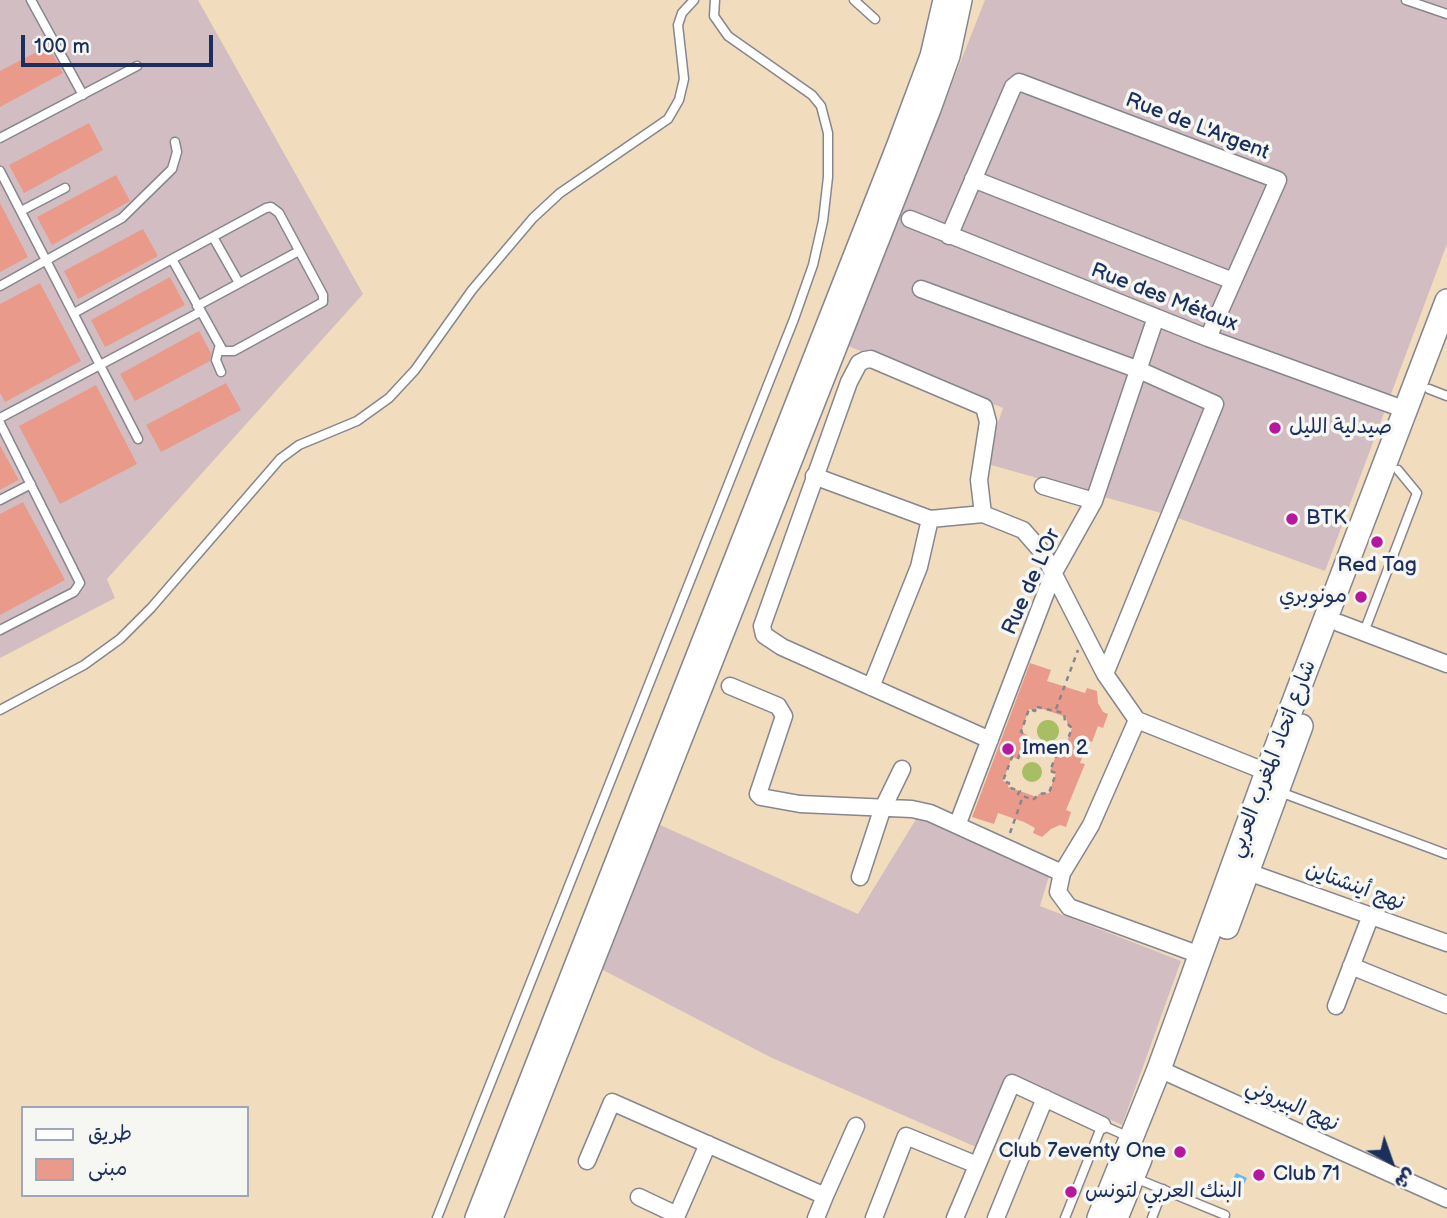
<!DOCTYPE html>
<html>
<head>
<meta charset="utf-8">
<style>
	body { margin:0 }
	#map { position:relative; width:1447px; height:1218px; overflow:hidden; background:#f1dcbe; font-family:"Balsamiq Sans","Playpen Sans Arabic",sans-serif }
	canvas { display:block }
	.legend { position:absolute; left:21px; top:1106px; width:228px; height:91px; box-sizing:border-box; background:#f6f6f2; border:2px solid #9ea6b7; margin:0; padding:9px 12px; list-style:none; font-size:21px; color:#1b2f5e }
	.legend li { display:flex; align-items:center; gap:14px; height:35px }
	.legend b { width:35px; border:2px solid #9ea6b7 }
	.north { position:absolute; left:1356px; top:1127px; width:70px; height:70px; -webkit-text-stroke:5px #f6f6f2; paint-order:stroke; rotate:140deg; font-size:19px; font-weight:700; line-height:28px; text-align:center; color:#1b2f5e }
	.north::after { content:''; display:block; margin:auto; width:24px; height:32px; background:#1b2f5e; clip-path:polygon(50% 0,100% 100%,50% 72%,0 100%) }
	.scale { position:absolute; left:21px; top:35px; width:192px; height:32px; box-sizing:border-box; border:4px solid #1b2f5e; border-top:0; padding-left:9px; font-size:21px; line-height:24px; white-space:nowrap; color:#1b2f5e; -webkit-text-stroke:5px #f6f6f2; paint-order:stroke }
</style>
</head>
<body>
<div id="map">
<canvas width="1447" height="1218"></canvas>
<ul class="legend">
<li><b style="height:9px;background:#fff"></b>طريق</li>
<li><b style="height:19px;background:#e99a8a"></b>مبنى</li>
</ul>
<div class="north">ش</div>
<div class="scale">100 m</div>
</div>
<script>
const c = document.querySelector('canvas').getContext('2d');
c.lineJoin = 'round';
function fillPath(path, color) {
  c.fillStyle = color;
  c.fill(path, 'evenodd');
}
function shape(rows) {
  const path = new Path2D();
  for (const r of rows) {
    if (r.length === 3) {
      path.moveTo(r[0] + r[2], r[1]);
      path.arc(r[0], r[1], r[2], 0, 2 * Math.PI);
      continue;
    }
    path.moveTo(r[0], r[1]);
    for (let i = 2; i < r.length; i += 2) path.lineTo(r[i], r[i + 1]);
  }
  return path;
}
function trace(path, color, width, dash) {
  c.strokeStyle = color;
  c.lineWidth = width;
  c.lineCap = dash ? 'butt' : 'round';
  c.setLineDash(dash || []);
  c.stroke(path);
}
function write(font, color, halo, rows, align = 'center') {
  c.font = font + ' "Balsamiq Sans","Playpen Sans Arabic",sans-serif';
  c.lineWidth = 7;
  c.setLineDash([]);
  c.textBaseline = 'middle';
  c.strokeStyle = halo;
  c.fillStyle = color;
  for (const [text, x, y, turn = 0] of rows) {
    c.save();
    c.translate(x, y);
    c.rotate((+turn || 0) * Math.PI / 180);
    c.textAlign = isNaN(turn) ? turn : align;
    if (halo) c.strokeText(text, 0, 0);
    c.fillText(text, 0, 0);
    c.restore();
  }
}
const industrial = shape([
	[0,0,198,0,363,294,107,579,115,598,0,658,0,490,19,480,0,445],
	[985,0,1447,0,1447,244,1325,571,1175,517,984,463,1003,408,848,346],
	[918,816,1049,876,1040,906,1181,961,1122,1125,1008,1075,976,1147,770,1057,601,969,658,824,858,914]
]);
const green = shape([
	[1048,731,11],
	[1032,772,10]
]);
const water = shape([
	[1236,1173,1247,1178,1238,1197,1227,1192]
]);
const building = shape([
	[48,46,63,73,0,107,0,71],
	[89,123,103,150,24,193,9,165],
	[116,175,130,201,52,245,37,217],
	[0,203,28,257,0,272],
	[143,229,158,256,78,299,64,271],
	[170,277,185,305,105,347,91,320],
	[40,283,81,361,5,402,0,393,0,304],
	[199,331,211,353,210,361,135,401,120,374],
	[226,383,241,410,161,452,146,425],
	[96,385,137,464,60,504,19,426],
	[0,445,19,480,0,490],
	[23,502,65,580,0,615,0,514],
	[1030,663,1051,670,1047,681,1085,693,1087,688,1097,691,1098,703,1103,712,1108,714,1103,728,1098,726,1092,742,1088,741,1080,763,1085,764,1066,810,1071,812,1066,827,1060,825,1051,829,1042,837,1033,833,1035,828,1024,822,998,813,994,824,972,817],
	[1037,707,1066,717,1068,727,1072,728,1065,747,1060,745,1050,771,1056,773,1049,793,1039,794,1037,797,1008,787,1009,783,1003,781,1012,757,1018,759,1027,735,1021,732,1029,709,1035,711]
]);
const path = shape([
	[1037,707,1064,713,1065,721,1072,728,1065,747,1060,745,1050,771,1056,773,1049,793,1039,794,1033,800,1018,794,1020,791,1008,787,1009,783,1003,781,1012,757,1018,759,1027,735,1021,732,1029,709,1035,711,1037,707],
	[1056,709,1078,650],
	[1010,833,1023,796]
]);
const lane = shape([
	[31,0,83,95],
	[854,0,875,19],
	[1406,0,1447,14],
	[0,138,137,66],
	[0,171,138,439],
	[21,211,65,188],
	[213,237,239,283],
	[0,286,122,218,172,169,177,152,175,142],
	[197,306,299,251],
	[74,313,172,259,266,208,271,207,279,213,323,295,323,302,234,351,223,351,172,259],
	[219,348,216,360,221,372],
	[1429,389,1447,396],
	[0,418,200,312],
	[0,423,80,583,74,592,0,630],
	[0,500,31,484],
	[1364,632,1417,493,1398,470],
	[0,710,84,665,120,639,151,608,280,459,299,445,357,421,389,398,415,370,472,290,533,218,560,193,668,119,679,100,684,79,678,25,682,13,694,0],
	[1280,792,1446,854],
	[1135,1178,1225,1215],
	[437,1218,794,319,813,265,823,221,828,177,828,133,821,106,812,95,728,36,714,16,715,0],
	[1065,1218,1102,1125,1129,1137],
	[1152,1218,1163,1189]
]);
const street = shape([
	[973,179,1233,281],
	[910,219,1208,338,1406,410],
	[949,236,1013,87,1019,82,1278,180,1208,338],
	[921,289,1139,370,1215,404,1105,674],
	[814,476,930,519,983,514,1023,530,1043,553,1105,674,1137,720,1267,772],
	[1043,486,1094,501],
	[983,514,979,480,988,422,984,407,871,359,865,360,859,363,849,382,762,626,764,635,782,647,990,740],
	[1339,623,1447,664],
	[730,686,778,706,784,716,758,794,761,797,800,804,912,809,930,813,1062,873],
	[871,687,919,567,930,519],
	[1137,720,1091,825,1062,873,1058,892,1069,907,1200,955],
	[958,823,1053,574,1094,501,1156,317],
	[1248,872,1447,943],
	[860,877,882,810,902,769],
	[1351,966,1447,1005],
	[1336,1006,1371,915],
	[1159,1069,1447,1199],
	[587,1161,612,1102,825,1196,816,1218],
	[825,1196,856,1126],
	[639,1197,677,1215,708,1144],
	[874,1218,906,1136,977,1165],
	[955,1218,1012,1083,1102,1125],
	[996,1218,1045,1098]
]);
const secondary = shape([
	[476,1218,897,147,931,56,944,0],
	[492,1218,930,109,949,56,961,0]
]);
const primary = shape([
	[1227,927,1301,726],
	[1099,1218,1159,1069,1267,772,1447,301],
	[1116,1218,1140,1159]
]);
const markers = [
	[1275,428,7,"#b5179e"],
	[1292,519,7,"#b5179e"],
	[1377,542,7,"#b5179e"],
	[1361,597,7,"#b5179e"],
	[1008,749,7,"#b5179e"],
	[1180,1152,7,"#b5179e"],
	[1259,1175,7,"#b5179e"],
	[1071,1192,7,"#b5179e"]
];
const streetNames = [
	["Rue de L'Argent",1197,127,21],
	["Rue des Métaux",1164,298,21],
	["Rue de L'Or",1032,582,-66],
	["شارع اتحاد المغرب العربي",1273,759,-69],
	["نهج أينشتاين",1355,887,20],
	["نهج البيروني",1292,1106,24]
];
const poiNames = [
	["صيدلية الليل",1289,428],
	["BTK",1306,519],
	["Red Tag",1377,566,"center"],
	["مونوبري",1347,597,"right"],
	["Imen 2",1022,749],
	["Club 7eventy One",1166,1152,"right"],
	["Club 71",1273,1175],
	["البنك العربي لتونس",1085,1192]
];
fillPath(industrial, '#d2bec2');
fillPath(green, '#a7be63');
fillPath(water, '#68bae3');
fillPath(building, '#e99a8a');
trace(lane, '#86868e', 11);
trace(street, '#86868e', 19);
trace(secondary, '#86868e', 24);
trace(primary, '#86868e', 26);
trace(path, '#86868e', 2.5, [5, 5]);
trace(lane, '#fff', 8);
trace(street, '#fff', 16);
trace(secondary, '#fff', 21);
trace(primary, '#fff', 23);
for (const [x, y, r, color] of markers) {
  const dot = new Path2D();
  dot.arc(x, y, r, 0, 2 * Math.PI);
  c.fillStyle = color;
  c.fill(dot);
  trace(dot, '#f6f6f2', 2.5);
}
write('21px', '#1b2f5e', '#f6f6f2', streetNames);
write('21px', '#1b2f5e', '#f6f6f2', poiNames, 'left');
</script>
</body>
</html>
